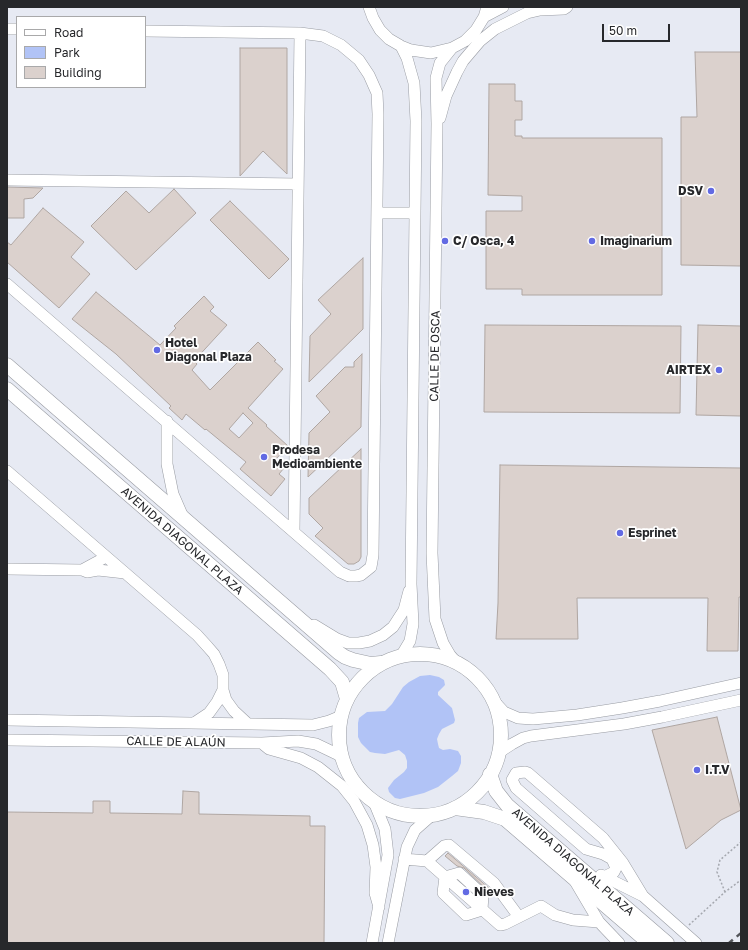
<!DOCTYPE html>
<html>
<head>
<meta charset="utf-8">
<style>
	body { margin:0 }
	#map { position:relative; width:748px; height:950px; overflow:hidden; background:#e7eaf3; font-family:"Golos Text",sans-serif }
	canvas { display:block }
	.frame { position:absolute; inset:0; border:8px solid #27282b; pointer-events:none }
	.legend { position:absolute; left:16px; top:16px; width:130px; height:72px; box-sizing:border-box; background:#fff; border:1px solid #a9a9aa; margin:0; padding:5px 7px; list-style:none; font-size:12px; color:#27282b }
	.legend li { display:flex; align-items:center; gap:8px; height:20px }
	.legend b { width:20px; border:1px solid #a9a9aa }
	.scale { position:absolute; left:602px; top:24px; width:68px; height:18px; box-sizing:border-box; border:2px solid #27282b; border-top:0; padding-left:5px; font-size:12px; line-height:14px; white-space:nowrap; color:#27282b; -webkit-text-stroke:3px #fff; paint-order:stroke }
</style>
</head>
<body>
<div id="map">
<canvas width="748" height="950"></canvas>
<div class="frame"></div>
<ul class="legend">
<li><b style="height:5px;background:#fff"></b>Road</li>
<li><b style="height:11px;background:#b1c3f6"></b>Park</li>
<li><b style="height:11px;background:#dbd1cd"></b>Building</li>
</ul>
<div class="scale">50 m</div>
</div>
<script>
const c = document.querySelector('canvas').getContext('2d');
c.lineJoin = 'round';
function fillPath(path, color) {
  c.fillStyle = color;
  c.fill(path, 'evenodd');
}
function shape(rows) {
  const path = new Path2D();
  for (const r of rows) {
    if (r.length === 3) {
      path.moveTo(r[0] + r[2], r[1]);
      path.arc(r[0], r[1], r[2], 0, 2 * Math.PI);
      continue;
    }
    path.moveTo(r[0], r[1]);
    for (let i = 2; i < r.length; i += 2) path.lineTo(r[i], r[i + 1]);
  }
  return path;
}
function trace(path, color, width, dash) {
  c.strokeStyle = color;
  c.lineWidth = width;
  c.lineCap = dash ? 'butt' : 'round';
  c.setLineDash(dash || []);
  c.stroke(path);
}
function write(font, color, halo, rows, align = 'center') {
  c.font = font + ' "Golos Text",sans-serif';
  c.lineWidth = 3.5;
  c.setLineDash([]);
  c.textBaseline = 'middle';
  c.strokeStyle = halo;
  c.fillStyle = color;
  for (const [text, x, y, turn = 0] of rows) {
    c.save();
    c.translate(x, y);
    c.rotate((+turn || 0) * Math.PI / 180);
    c.textAlign = isNaN(turn) ? turn : align;
    if (halo) c.strokeText(text, 0, 0);
    c.fillText(text, 0, 0);
    c.restore();
  }
}
const green = shape([
	[430,675,439,677,444,680,445,685,438,692,438,695,452,708,455,720,454,723,442,729,439,734,437,739,438,744,439,748,443,750,450,749,458,751,461,756,461,763,458,771,452,776,438,787,424,793,400,799,395,798,389,792,388,788,394,780,404,772,407,768,407,761,405,755,399,750,385,754,375,753,370,752,361,743,358,737,358,723,359,718,367,712,385,711,392,704,403,687,409,682,420,676]
]);
const building = shape([
	[240,48,287,48,287,174,263,151,240,176,240,48],
	[695,52,741,52,741,266,681,265,681,117,697,117,695,52],
	[489,84,515,84,515,101,522,101,522,120,515,120,515,136,522,136,522,138,662,138,662,295,522,295,522,289,486,289,486,211,522,211,522,196,488,195,489,84],
	[7,187,43,188,33,198,24,199,24,218,7,218,7,187],
	[174,189,196,213,136,270,91,226,126,191,149,213,174,189],
	[230,201,289,259,269,279,210,220,230,201],
	[43,208,84,242,71,257,90,274,59,308,7,262,7,242,11,245,43,208],
	[363,258,363,329,309,382,310,336,331,314,318,300,363,258],
	[96,292,160,345,176,328,174,326,204,296,214,307,210,311,227,325,194,361,197,364,192,370,210,390,258,342,276,360,274,361,283,369,248,408,267,425,266,426,288,446,275,460,284,468,279,474,285,479,271,496,240,469,246,462,206,429,205,430,186,414,182,420,169,408,171,406,116,354,72,319,96,292],
	[243,413,253,423,239,438,229,429,243,413],
	[485,325,681,326,680,413,484,412,485,325],
	[698,325,741,326,741,416,696,415,698,325],
	[362,354,361,427,308,477,309,433,330,412,316,396,345,367,354,367,354,362,362,354],
	[361,449,361,557,359,561,354,564,348,564,315,536,323,528,309,514,309,498,361,449],
	[500,465,741,468,741,597,739,597,738,651,707,651,708,598,577,598,578,639,496,639,498,603,500,465],
	[717,717,741,810,721,820,686,849,652,730,717,717],
	[183,791,199,792,199,814,310,816,310,826,325,826,324,943,7,943,7,812,93,813,93,801,110,801,110,813,182,814,183,791],
	[448,853,489,888,491,891,490,893,464,868,457,866,445,856,448,853]
]);
const path = shape([
	[725,892,717,872,720,860,741,842],
	[689,925,725,892,741,880]
]);
const minor = shape([
	[369,7,373,18,380,30,389,39,401,46,411,50,431,53,452,48,465,41,476,30,484,17,487,7],
	[484,17,503,7],
	[7,29,17,29],
	[401,46,407,58,414,83,416,121,411,584,413,624,410,641,401,656],
	[452,48,440,63,436,78,437,124,432,553,435,619,443,643,450,655,456,662],
	[440,118,446,96,457,72,463,61,480,41,495,29,527,13,540,10,564,9,567,7],
	[7,180,298,184],
	[377,213,415,213],
	[7,284,340,572,349,576,356,576,361,575,371,567,373,555,378,114,377,93,369,75,359,60,341,45,323,36,300,33,145,31],
	[167,421,167,464,173,494,183,517],
	[7,471,197,635,207,646,214,654,219,664,223,675,223,690,226,700,234,711,248,724],
	[294,532,300,33],
	[7,569,82,570,87,572,98,570,125,573],
	[82,570,106,557],
	[314,625,337,639,348,643,359,643,370,641,383,635,393,627,404,610,409,591],
	[493,700,504,712,518,718,533,719,577,715,622,708,660,701,741,683],
	[7,720,313,725,329,721,341,716],
	[194,723,209,713,217,702,223,690],
	[7,740,262,743,298,741,316,744,341,756],
	[264,745,269,749,301,758,318,767,342,786,354,801,367,825,373,845,376,867,375,893,379,907],
	[498,753,512,744,523,738,531,736,624,724,662,717,741,700],
	[404,859,427,861,500,925,505,924,541,906,555,915,573,920,599,922],
	[427,861,444,846,449,845,494,883,519,917],
	[601,875,643,896,696,943],
	[445,877,443,893,466,915,482,910],
	[445,877,459,873,483,895,482,910],
	[604,877,614,872,616,868,612,859,603,854,586,849,516,788,512,780,516,773,525,772,528,773,603,838,623,863,643,896],
	[576,883,599,922,619,943],
	[372,943,388,855,385,829,374,802],
	[388,943,407,847,415,830,432,815]
]);
const major = shape([
	[7,365,339,653,345,657,353,660,371,664,381,663],
	[7,389,330,669,342,682,347,699],
	[420,735,81],
	[490,774,496,791,507,805,667,943],
	[455,808,484,812,505,819,649,943]
]);
const rail = shape([
	[729,943,741,933]
]);
const markers = [
	[711,191,4,"#626ae3"],
	[445,241,4,"#626ae3"],
	[592,241,4,"#626ae3"],
	[157,350,4,"#626ae3"],
	[719,370,4,"#626ae3"],
	[264,457,4,"#626ae3"],
	[620,533,4,"#626ae3"],
	[697,770,4,"#626ae3"],
	[466,892,4,"#626ae3"]
];
const poiNames = [
	["DSV",703,191,"right"],
	["C/ Osca, 4",453,241],
	["Imaginarium",600,241],
	["Hotel",165,343],
	["Diagonal Plaza",165,357],
	["AIRTEX",711,370,"right"],
	["Prodesa",272,450],
	["Medioambiente",272,464],
	["Esprinet",628,533],
	["I.T.V",705,770],
	["Nieves",474,892]
];
const streetNames = [
	["CALLE DE OSCA",435,356,-89],
	["AVENIDA DIAGONAL PLAZA",182,541,41],
	["CALLE DE ALAÚN",176,742,1],
	["AVENIDA DIAGONAL PLAZA",573,862,41]
];
fillPath(green, '#b1c3f6');
fillPath(building, '#dbd1cd');
trace(building, '#afa6a2', 1);
trace(minor, '#999ca3', 12);
trace(major, '#999ca3', 15);
trace(path, '#a5a8af', 1.5, [2, 2]);
trace(minor, '#fff', 11);
trace(major, '#fff', 14);
trace(rail, '#535559', 2.5, [5, 5]);
for (const [x, y, r, color] of markers) {
  const dot = new Path2D();
  dot.arc(x, y, r, 0, 2 * Math.PI);
  c.fillStyle = color;
  c.fill(dot);
  trace(dot, '#fff', 1.5);
}
write('bold 12px', '#27282b', '#fff', poiNames, 'left');
write('12px', '#27282b', '#fff', streetNames);
</script>
</body>
</html>
